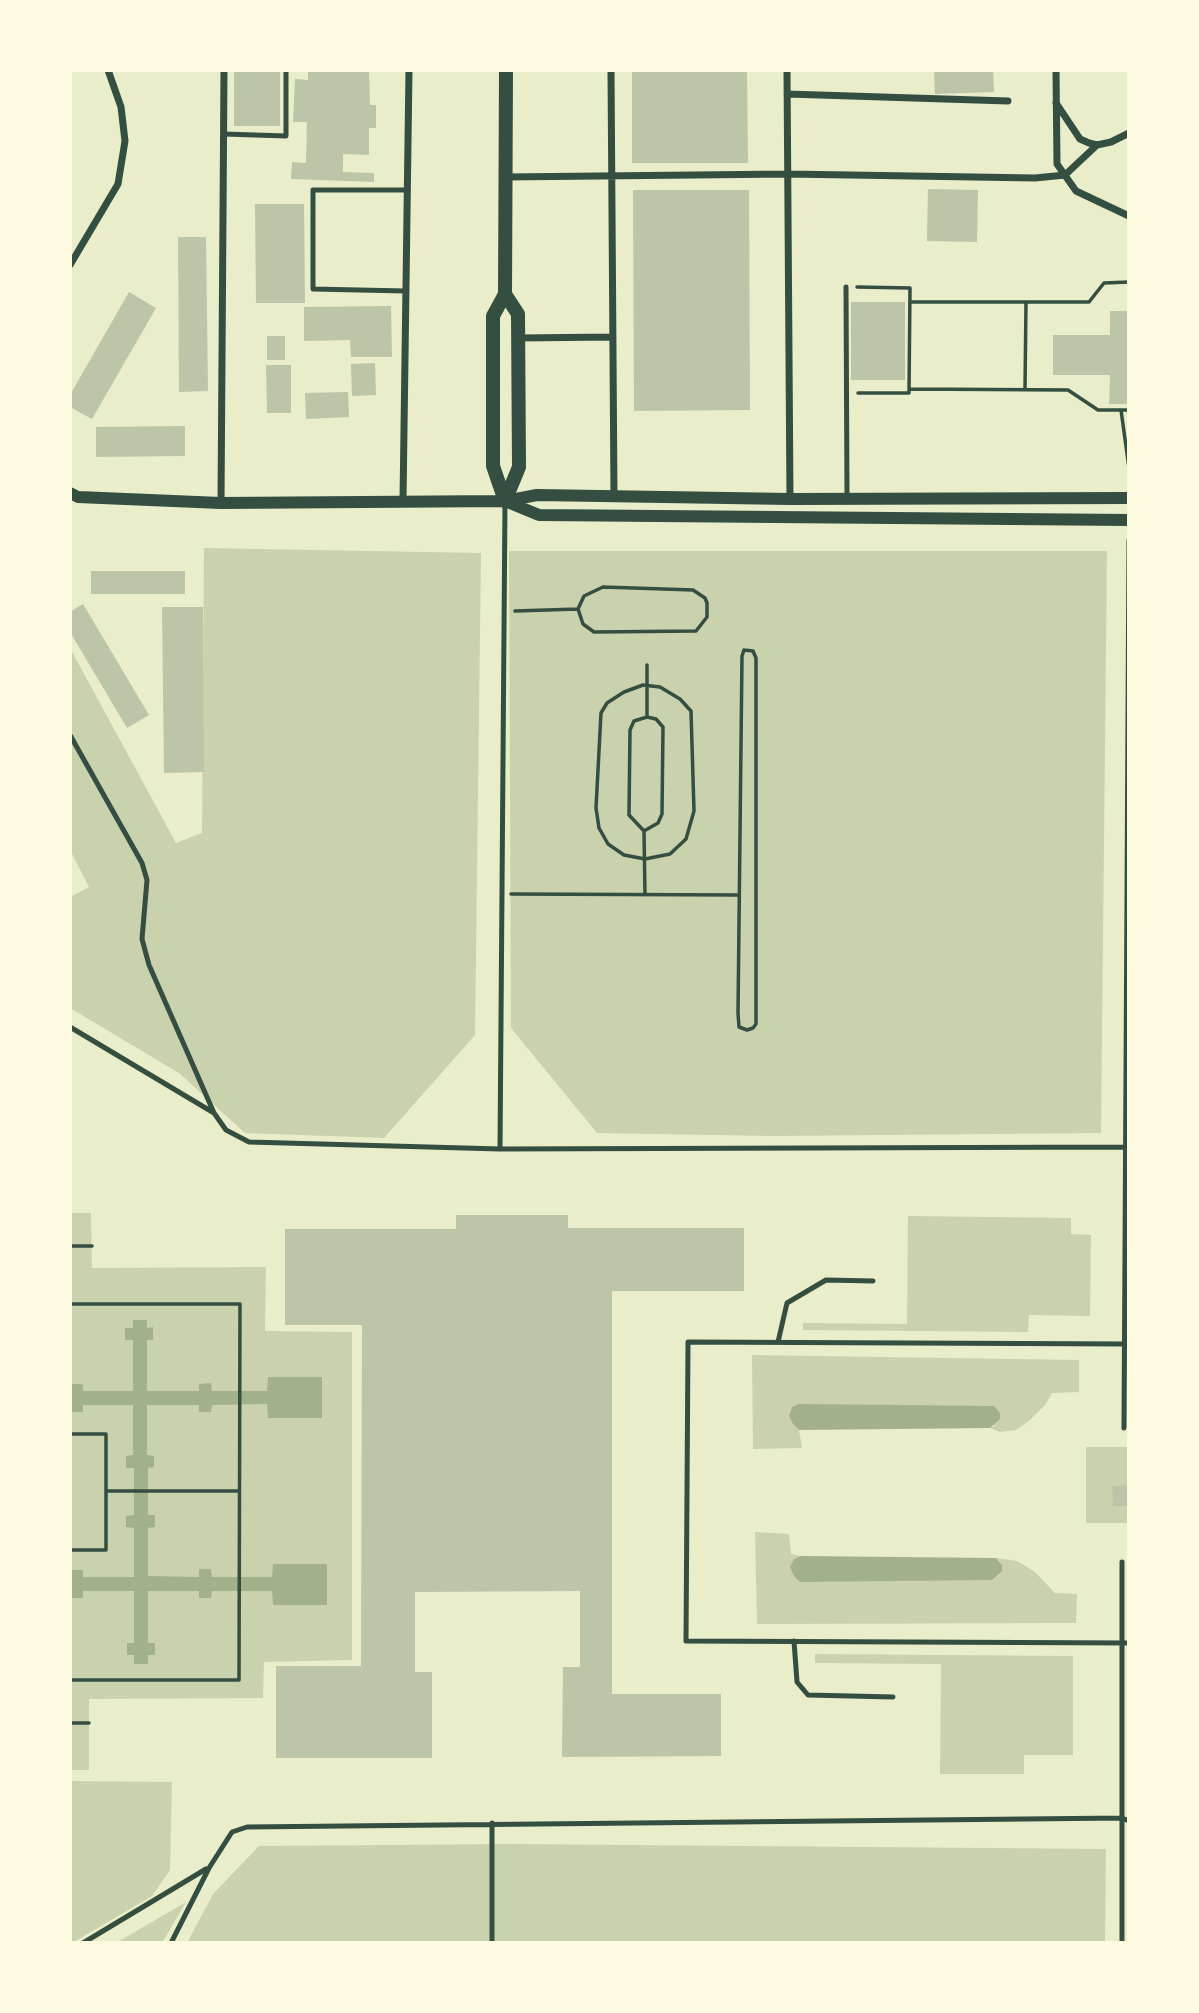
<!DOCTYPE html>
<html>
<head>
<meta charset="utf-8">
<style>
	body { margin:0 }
	#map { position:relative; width:1199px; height:2013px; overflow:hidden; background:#e9edc9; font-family:"Noto Serif",serif }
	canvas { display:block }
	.frame { position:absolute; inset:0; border:72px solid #fefae0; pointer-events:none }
</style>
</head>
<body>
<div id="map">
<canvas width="1199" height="2013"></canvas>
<div class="frame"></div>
</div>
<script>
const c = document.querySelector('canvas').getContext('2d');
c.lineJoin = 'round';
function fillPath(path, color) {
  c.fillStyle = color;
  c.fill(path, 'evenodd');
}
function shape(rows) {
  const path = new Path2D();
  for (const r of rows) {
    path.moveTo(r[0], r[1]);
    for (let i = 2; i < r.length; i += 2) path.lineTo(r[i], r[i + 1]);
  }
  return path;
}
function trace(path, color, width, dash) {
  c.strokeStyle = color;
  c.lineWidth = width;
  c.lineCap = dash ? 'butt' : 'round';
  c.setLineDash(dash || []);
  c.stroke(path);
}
const green = shape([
	[204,548,481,553,475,1035,384,1138,245,1133,179,1073,70,1008,70,897,89,887,70,850,70,648,176,843,202,833],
	[509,551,1107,551,1101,1133,772,1136,597,1133,511,1028],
	[70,1213,91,1213,92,1268,266,1267,265,1331,352,1332,352,1660,264,1662,263,1698,89,1699,89,1770,70,1770],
	[908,1216,1071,1218,1071,1234,1091,1235,1090,1316,1029,1315,1028,1332,803,1330,803,1323,907,1324],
	[752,1355,1079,1360,1079,1392,1052,1393,1045,1405,1030,1420,1016,1430,1000,1432,990,1428,996,1425,793,1424,799,1430,802,1448,753,1449],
	[1086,1447,1129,1447,1129,1523,1086,1523],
	[755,1532,789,1534,791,1554,801,1556,794,1559,1002,1565,996,1558,1017,1561,1035,1572,1055,1593,1077,1594,1076,1623,757,1624],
	[815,1654,1073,1656,1073,1755,1024,1755,1024,1774,940,1774,941,1664,815,1663],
	[70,1781,172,1782,170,1870,152,1896,72,1943],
	[513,1844,1106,1849,1105,1943,187,1943,213,1894,259,1846],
	[186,1902,162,1943,116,1943]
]);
const water = shape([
	[133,1320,147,1320,147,1328,153,1327,153,1340,147,1340,147,1391,199,1391,199,1384,211,1383,212,1391,267,1391,268,1377,322,1377,322,1418,268,1418,267,1404,212,1405,211,1412,199,1412,199,1405,147,1405,147,1455,154,1456,154,1467,148,1468,148,1515,155,1515,155,1527,148,1528,148,1576,199,1577,199,1569,211,1569,212,1577,272,1577,273,1564,327,1564,327,1605,273,1605,272,1591,212,1591,211,1598,199,1598,199,1591,148,1591,148,1643,155,1643,155,1655,148,1655,148,1664,134,1664,134,1655,127,1655,127,1643,134,1643,134,1591,83,1591,83,1598,71,1598,71,1570,83,1570,83,1577,134,1577,134,1528,126,1527,126,1516,134,1515,134,1468,126,1468,126,1456,133,1455,133,1405,83,1405,83,1412,71,1412,70,1405,71,1384,83,1384,83,1391,133,1391,133,1340,125,1340,125,1328,133,1328],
	[799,1404,994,1406,1000,1413,1000,1419,990,1428,799,1430,793,1424,789,1416,792,1407],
	[801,1556,996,1558,1002,1565,1002,1571,992,1580,800,1582,794,1576,790,1567,794,1559]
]);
const building = shape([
	[234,70,280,70,280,126,234,126],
	[308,70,369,70,370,105,376,105,376,128,369,128,369,155,343,154,343,172,374,173,374,182,291,179,292,162,306,163,307,122,293,122,295,79,308,80],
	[632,70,747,70,748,163,632,163],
	[934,70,993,70,994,92,935,94],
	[928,189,978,190,977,242,927,241],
	[633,190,749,190,750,410,634,411],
	[255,204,304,204,305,303,256,303],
	[178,237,206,237,208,391,179,392],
	[129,292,156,308,92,419,70,407,70,395],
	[851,302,905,302,905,380,851,380],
	[391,306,392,357,351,357,350,340,304,341,304,307],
	[1110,311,1129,311,1129,404,1109,404,1110,375,1053,375,1053,335,1110,335],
	[267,336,285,336,285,360,267,360],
	[375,363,376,395,352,396,351,364],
	[266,365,291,365,291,413,267,413],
	[348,392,349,417,306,419,305,393],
	[185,426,185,456,96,457,96,427],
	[91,571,185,571,185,594,91,594],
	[83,604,149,715,127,728,70,632,70,612],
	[162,607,203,607,204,772,164,773],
	[456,1215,568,1215,568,1228,744,1228,744,1291,612,1291,612,1694,721,1694,721,1756,562,1757,563,1667,580,1667,580,1591,415,1592,415,1672,432,1672,432,1758,276,1758,276,1666,361,1666,362,1325,285,1325,285,1229,456,1229],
	[1129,1485,1129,1506,1113,1506,1112,1486]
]);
const path = shape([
	[857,287,910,288,909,393,858,393],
	[910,302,1089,302,1104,283,1129,282],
	[910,389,1068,390,1098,410,1129,410],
	[1025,389,1026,302],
	[1121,410,1129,468],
	[603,587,693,590,705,598,707,603,707,617,696,631,594,632,583,624,578,609,584,596,603,587],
	[515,611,578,609],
	[744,650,753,651,756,658,756,1024,753,1028,747,1030,739,1027,738,1013,742,656,744,650],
	[647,665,647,717],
	[643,685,660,687,680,699,691,711,694,811,686,839,670,854,645,859,624,855,608,844,599,828,596,808,601,713,607,703,624,692,643,685],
	[647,717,656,719,663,727,662,814,658,823,644,831,629,815,630,730,634,721,647,717],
	[644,831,645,895],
	[511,894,739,895],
	[70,1246,92,1246],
	[70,1304,240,1304,239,1680,70,1680],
	[70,1434,106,1434,106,1550,70,1550],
	[106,1491,239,1491],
	[70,1723,89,1723]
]);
const service = shape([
	[224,134,286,136,286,70],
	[846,287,847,497],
	[406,291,313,289,313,190,407,190],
	[70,735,142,863,147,880,142,939,149,965,214,1113],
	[70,1027,214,1113,226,1130,249,1142,500,1149,1126,1147],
	[500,1149,505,501],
	[778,1342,787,1303,826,1280,873,1281],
	[1129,1344,688,1342,686,1641,1129,1643],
	[1124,1428,1129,540],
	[1122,1562,1122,1943],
	[794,1641,797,1682,808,1695,893,1697],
	[492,1823,492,1943],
	[83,1943,206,1869],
	[171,1943,209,1868,232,1832,247,1827,1122,1818,1129,1821]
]);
const minor = shape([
	[611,70,614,495],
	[787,70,790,499],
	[1056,70,1057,164,1076,191,1129,216],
	[787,94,1008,101],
	[1056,103,1080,139,1089,143,1097,145,1111,142,1129,133],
	[505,177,788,174,1035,178,1065,175,1097,145],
	[70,265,118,184,125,141,121,107,108,70],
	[518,338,613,337],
	[403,501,409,70],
	[221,503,224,70]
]);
const tertiary = shape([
	[70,493,78,497,221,503,505,501,537,495,790,499,1129,498],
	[505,501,539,515,1129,520]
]);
const secondary = shape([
	[505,501,493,466,493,316,505,294,506,70],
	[505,501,519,467,518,314,505,294]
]);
fillPath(green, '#cad2ad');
fillPath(water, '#a3b18a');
fillPath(building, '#bcc5a7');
trace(path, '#344e41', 3.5);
trace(service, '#344e41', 5);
trace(minor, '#344e41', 7);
trace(tertiary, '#344e41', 12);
trace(secondary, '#344e41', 14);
</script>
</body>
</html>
